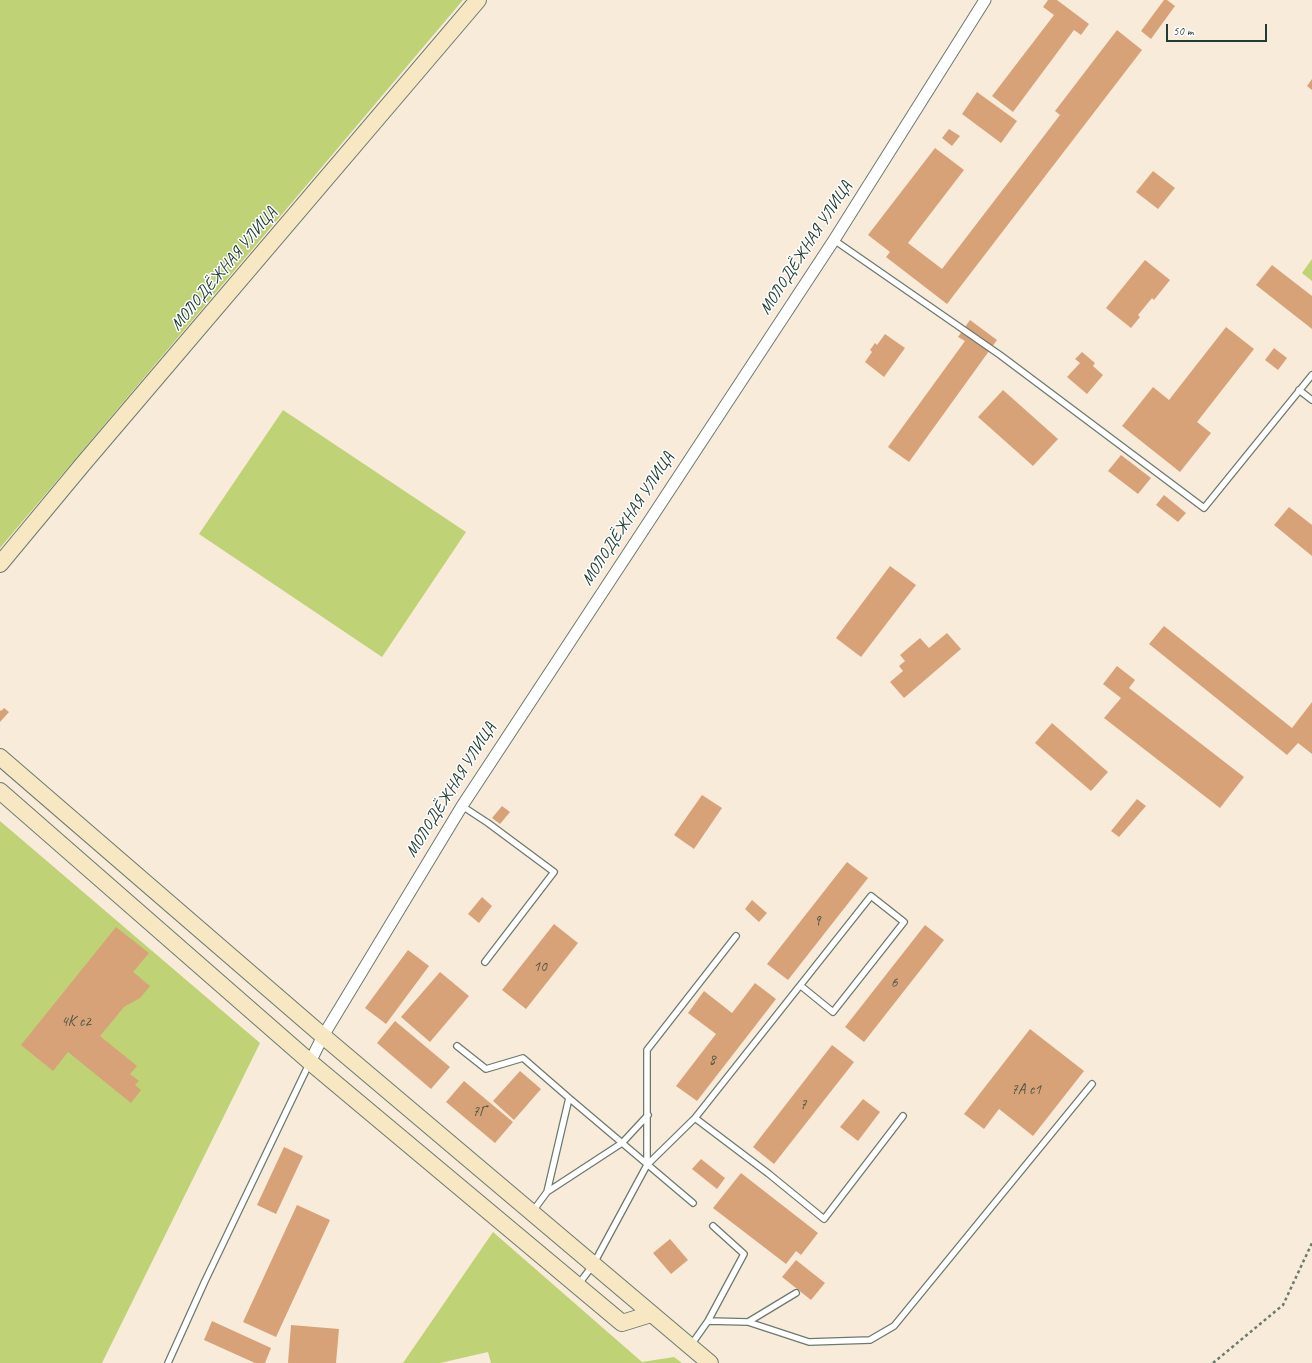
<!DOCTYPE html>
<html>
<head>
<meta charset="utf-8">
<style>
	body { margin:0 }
	#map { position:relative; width:1312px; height:1363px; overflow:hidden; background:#f8ebda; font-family:Caveat,sans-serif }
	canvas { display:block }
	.scale { position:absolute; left:1166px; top:24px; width:101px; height:18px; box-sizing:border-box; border:2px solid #1f3d34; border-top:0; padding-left:5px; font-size:12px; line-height:14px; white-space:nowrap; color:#1f3d34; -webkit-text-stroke:3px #fff; paint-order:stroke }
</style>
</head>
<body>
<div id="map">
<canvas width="1312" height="1363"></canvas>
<div class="scale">50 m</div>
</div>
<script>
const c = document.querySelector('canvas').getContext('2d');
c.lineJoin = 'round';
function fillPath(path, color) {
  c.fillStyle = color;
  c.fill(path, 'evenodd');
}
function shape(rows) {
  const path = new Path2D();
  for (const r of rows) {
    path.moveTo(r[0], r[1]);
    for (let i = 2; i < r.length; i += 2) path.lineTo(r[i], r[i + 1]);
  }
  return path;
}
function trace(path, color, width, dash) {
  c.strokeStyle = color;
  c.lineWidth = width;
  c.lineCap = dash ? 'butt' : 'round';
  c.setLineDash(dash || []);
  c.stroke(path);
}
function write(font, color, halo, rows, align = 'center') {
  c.font = font + ' Caveat,sans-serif';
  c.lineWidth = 3;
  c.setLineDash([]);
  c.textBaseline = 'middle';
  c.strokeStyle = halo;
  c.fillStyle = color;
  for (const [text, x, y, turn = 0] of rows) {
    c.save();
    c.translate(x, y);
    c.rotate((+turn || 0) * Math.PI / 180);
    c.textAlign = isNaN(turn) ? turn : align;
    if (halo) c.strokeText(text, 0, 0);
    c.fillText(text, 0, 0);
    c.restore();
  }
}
const green = shape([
	[0,0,463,0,0,548],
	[1312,259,1312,281,1302,273],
	[283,410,466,532,382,657,199,534],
	[0,821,260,1043,102,1363,0,1363],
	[493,1232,642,1362,674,1357,682,1363,491,1363,488,1352,440,1363,403,1363]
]);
const building = shape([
	[1048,0,1057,0,1089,24,1081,35,1074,30,1013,112,992,96,1054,15,1043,7],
	[1164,0,1167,0,1175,6,1151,39,1141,31],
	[1117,30,1142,50,947,304,886,257,890,252,868,235,935,148,964,170,908,243,942,269,1060,115,1055,111],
	[1312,79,1312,90,1307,86],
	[977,92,1017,121,1001,143,962,114],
	[949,129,960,136,952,146,942,138],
	[1153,171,1175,188,1158,209,1136,192],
	[1145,260,1170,280,1154,300,1152,298,1138,315,1140,317,1131,328,1106,308],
	[1272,265,1312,296,1312,329,1256,285],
	[970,320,997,340,909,462,888,447,965,341,958,337],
	[1226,327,1254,349,1197,422,1211,433,1180,472,1122,426,1153,387,1169,400],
	[885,334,905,348,884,377,865,362,872,352,870,350,875,343,877,345],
	[1274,348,1287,358,1278,370,1265,360],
	[1082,352,1095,363,1093,366,1103,375,1087,394,1067,377,1080,363,1075,359],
	[1003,390,1058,439,1033,466,978,417],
	[1121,455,1151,478,1138,494,1108,471],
	[1164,495,1186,513,1178,522,1156,505],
	[1289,507,1312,525,1312,556,1274,525],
	[890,566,916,585,861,657,836,638],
	[1164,626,1292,728,1312,702,1312,754,1298,743,1287,755,1149,644],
	[947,633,961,649,904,698,890,682,903,671,899,666,905,661,900,655,920,638,929,648],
	[1117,666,1135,680,1129,688,1244,777,1220,808,1104,718,1121,698,1103,684],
	[4,708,9,712,0,722,0,710,1,711],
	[1052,723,1108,772,1091,791,1035,743],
	[702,795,722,808,694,849,674,835],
	[1137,799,1146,806,1119,837,1111,831],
	[502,806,510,812,500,824,492,818],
	[847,862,868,878,788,980,767,964],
	[482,897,492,906,479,923,468,914],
	[752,900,767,913,759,922,745,909],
	[554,924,578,943,526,1009,502,990],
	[925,925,944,940,864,1042,845,1027],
	[116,927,149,953,133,972,150,986,140,998,124,1007,100,1036,137,1066,130,1074,139,1081,135,1085,141,1090,131,1103,68,1052,53,1071,21,1045],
	[408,950,429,966,386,1024,365,1008],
	[440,972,469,996,430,1042,401,1017],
	[755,983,776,999,697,1101,676,1086,716,1034,688,1013,704,991,732,1013],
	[395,1021,450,1067,431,1089,377,1043],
	[1030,1029,1084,1071,1033,1136,999,1109,984,1129,964,1114],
	[832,1045,854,1062,774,1164,753,1147],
	[520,1071,541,1089,514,1120,493,1101],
	[464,1081,513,1122,495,1143,446,1102],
	[863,1099,880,1112,858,1141,840,1127],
	[284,1147,303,1156,276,1214,257,1205],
	[701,1159,725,1178,717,1189,692,1169],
	[741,1173,818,1233,801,1255,796,1251,786,1264,713,1208],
	[297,1205,330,1220,276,1337,243,1322],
	[670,1239,688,1260,671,1274,653,1253],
	[796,1260,825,1283,811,1300,782,1277],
	[212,1321,271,1348,265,1363,255,1363,204,1340],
	[291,1325,339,1329,336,1363,288,1363]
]);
const path = shape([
	[1213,1363,1283,1305,1312,1243]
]);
const lane = shape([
	[834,240,1000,355,1204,508,1312,375],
	[1299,390,1312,400],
	[462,806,488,823,554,872,485,962],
	[457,1046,486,1069,523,1058,569,1098],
	[695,1118,769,1174,824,1219,903,1116],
	[647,1165,647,1050,736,936],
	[547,1192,622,1143,648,1115],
	[533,1211,547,1192,569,1098,693,1203],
	[578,1285,593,1265,647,1165,695,1118,871,896,904,922,833,1012,801,986],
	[708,1321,748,1322,796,1293],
	[748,1322,809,1342,870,1340,894,1326,1092,1084],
	[691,1345,708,1321,744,1254,713,1226],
	[168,1363,205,1281,309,1064]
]);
const street = shape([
	[310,1062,323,1036,462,806,834,240,985,0]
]);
const secondary = shape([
	[0,564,83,464,478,0],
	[0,757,323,1036,710,1363],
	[0,791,310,1062,622,1323,651,1314]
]);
const numberNames = [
	["9",817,921],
	["10",540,967],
	["6",894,983],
	["4К с2",76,1022],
	["8",712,1060],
	["7А с1",1026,1090],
	["7",803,1105],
	["7Г",479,1112]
];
const streetNames = [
	["МОЛОДЁЖНАЯ УЛИЦА",806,248,-57],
	["МОЛОДЁЖНАЯ УЛИЦА",224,269,-50],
	["МОЛОДЁЖНАЯ УЛИЦА",628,519,-57],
	["МОЛОДЁЖНАЯ УЛИЦА",451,790,-58]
];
fillPath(green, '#bfd276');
fillPath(building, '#d8a279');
trace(lane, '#6b7a6e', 8);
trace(street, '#6b7a6e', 13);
trace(secondary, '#6b7a6e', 18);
trace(path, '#6b7a6e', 2.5, [3, 3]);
trace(lane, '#fff', 5.5);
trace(street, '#fff', 11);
trace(secondary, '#f7e8c3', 16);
write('15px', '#4d5645', null, numberNames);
write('17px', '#1f3d34', '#fff', streetNames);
</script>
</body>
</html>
